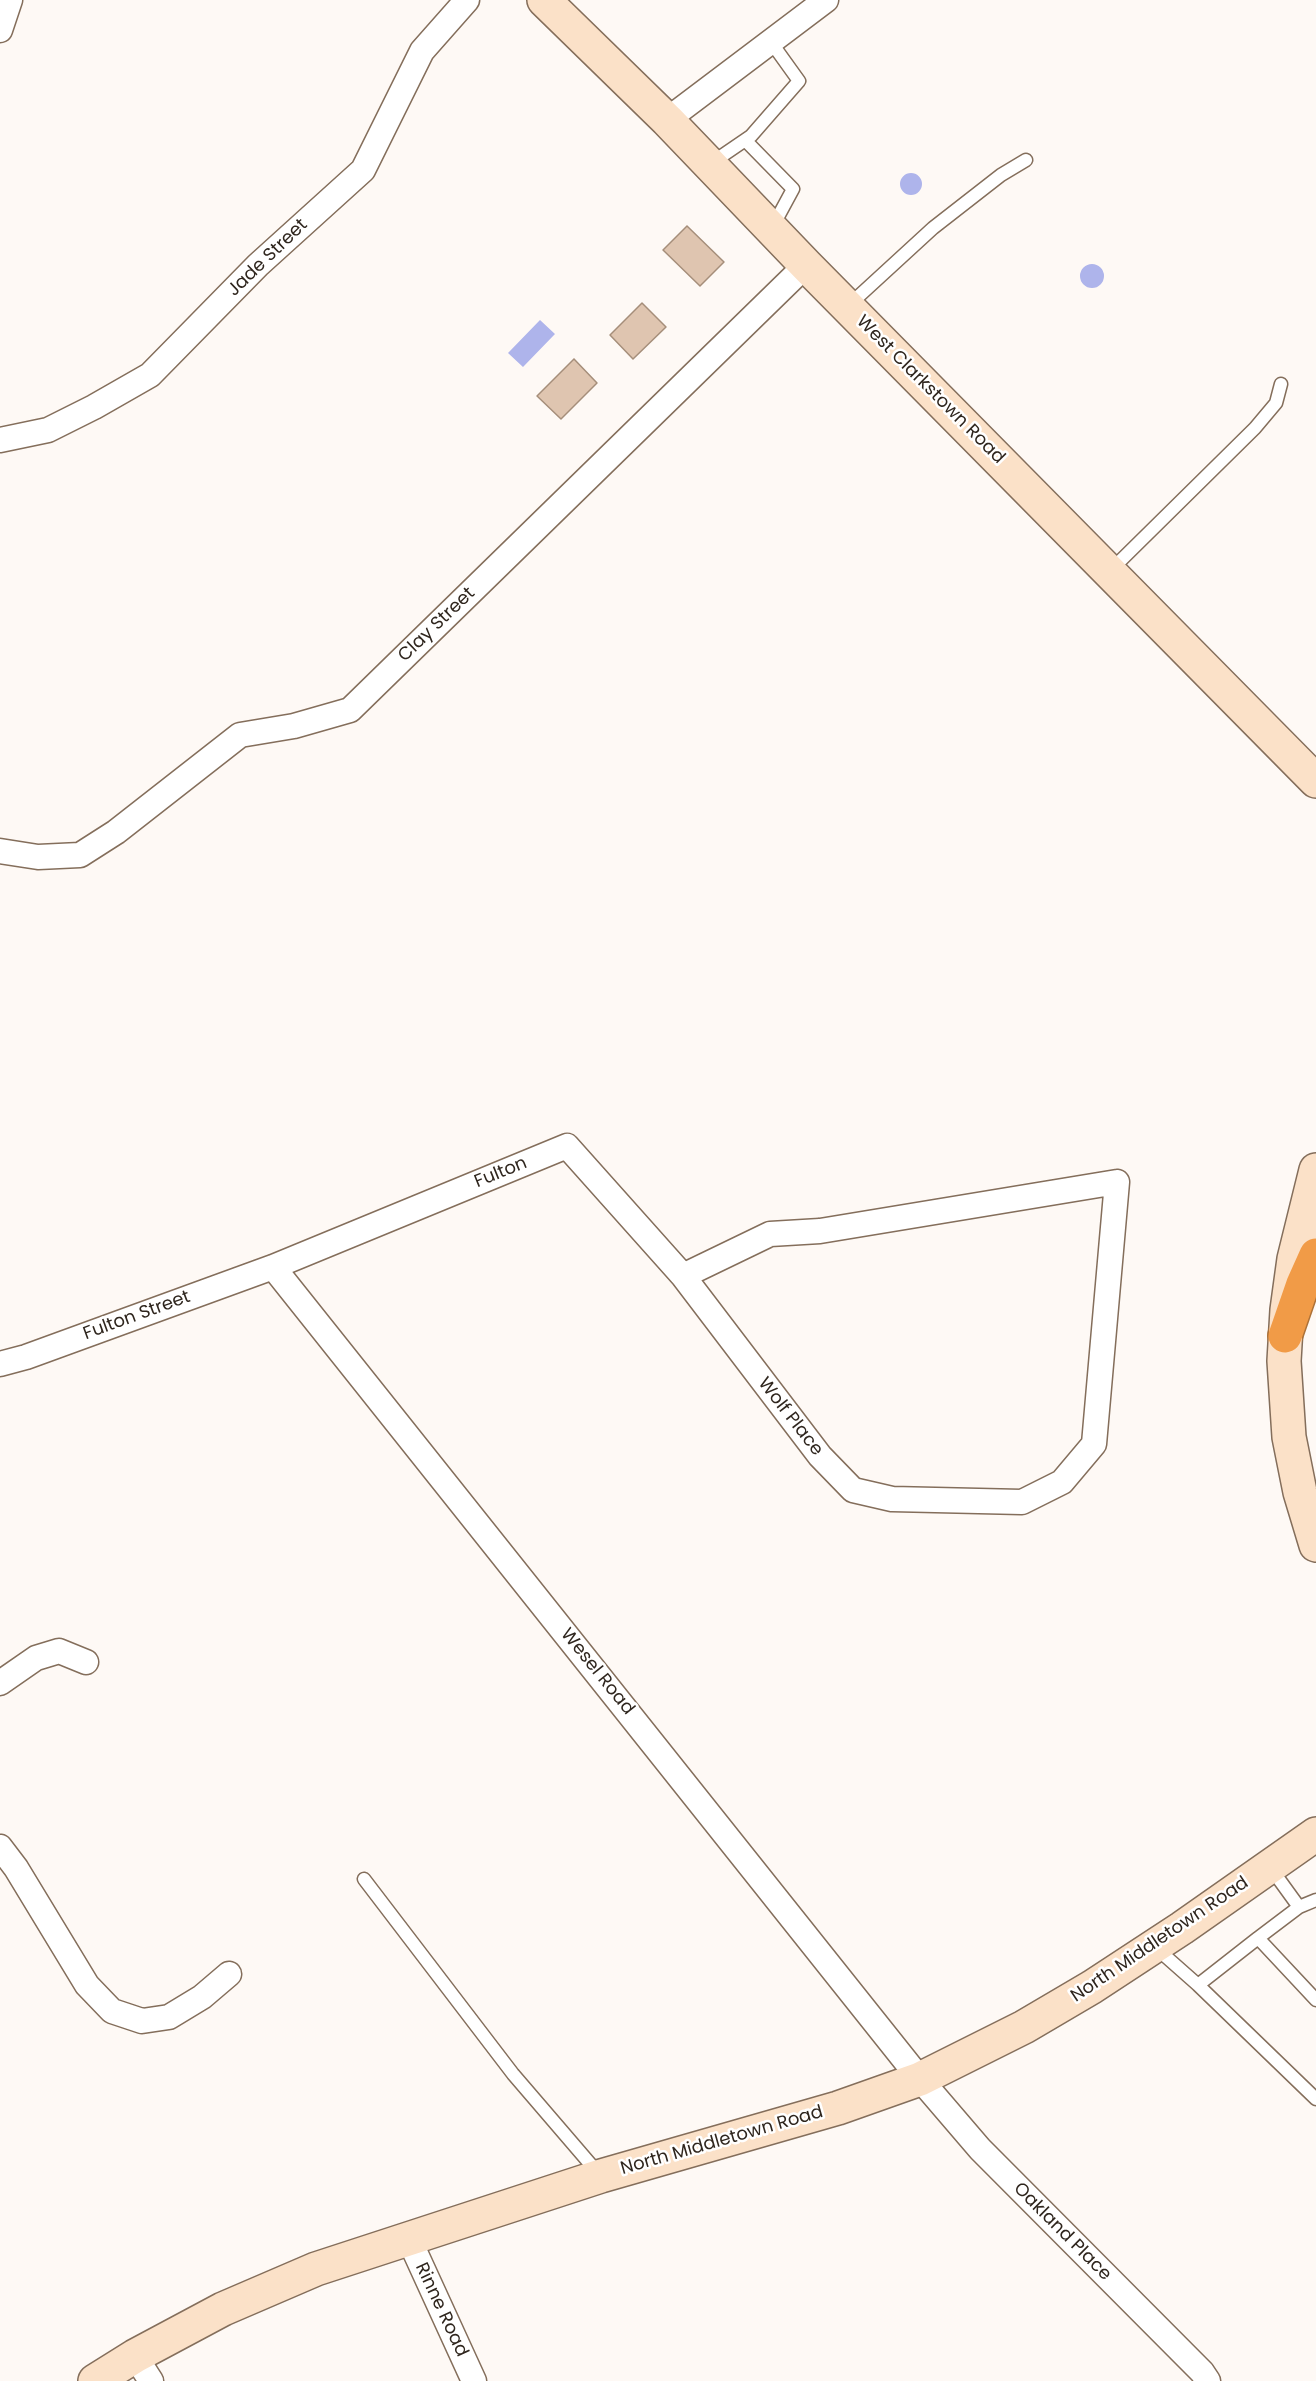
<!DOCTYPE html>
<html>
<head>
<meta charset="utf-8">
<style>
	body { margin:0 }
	canvas { display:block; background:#fef9f5 }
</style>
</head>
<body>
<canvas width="1316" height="2381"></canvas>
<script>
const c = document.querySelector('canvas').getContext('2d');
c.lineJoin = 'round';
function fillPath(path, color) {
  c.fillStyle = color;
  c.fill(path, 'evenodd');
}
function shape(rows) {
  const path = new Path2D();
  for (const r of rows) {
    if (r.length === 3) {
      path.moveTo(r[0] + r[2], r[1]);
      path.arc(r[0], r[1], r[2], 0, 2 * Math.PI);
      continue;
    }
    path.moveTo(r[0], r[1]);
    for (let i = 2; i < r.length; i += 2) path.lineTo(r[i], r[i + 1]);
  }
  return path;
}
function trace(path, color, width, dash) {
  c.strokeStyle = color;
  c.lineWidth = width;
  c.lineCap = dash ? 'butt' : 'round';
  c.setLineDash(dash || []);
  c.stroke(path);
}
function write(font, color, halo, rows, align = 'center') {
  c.font = font + ' Poppins,sans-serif';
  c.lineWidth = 5;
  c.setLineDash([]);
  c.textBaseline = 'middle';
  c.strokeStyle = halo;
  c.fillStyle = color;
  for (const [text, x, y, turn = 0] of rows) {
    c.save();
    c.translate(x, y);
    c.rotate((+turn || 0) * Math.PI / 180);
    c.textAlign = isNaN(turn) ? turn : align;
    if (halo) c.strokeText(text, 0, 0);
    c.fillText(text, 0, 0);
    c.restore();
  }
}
const water = shape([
	[911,184,11],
	[1092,276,12],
	[540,320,555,334,523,367,508,353]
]);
const building = shape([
	[687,226,724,262,700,286,663,250,687,226],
	[642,303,666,327,633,359,610,335,642,303],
	[574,359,597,383,561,419,537,396,574,359]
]);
const lane = shape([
	[745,140,793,189,773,226],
	[710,164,751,136,799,81,771,42],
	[848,306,933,228,1001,175,1026,160],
	[1110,571,1255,428,1276,403,1281,384],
	[1270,1867,1299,1907],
	[364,1879,513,2074,598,2173],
	[1258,1938,1299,1907,1316,1900],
	[1155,1947,1198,1985,1316,2099],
	[1198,1985,1258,1938,1316,2000]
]);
const street = shape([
	[0,30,10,0],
	[667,120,826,0],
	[0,440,48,430,94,407,150,375,258,265,363,170,422,51,467,0],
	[0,851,38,857,80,855,116,832,240,735,294,726,350,710,806,265],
	[1117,1182,1094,1444,1062,1482,1022,1502,892,1499,853,1490,820,1456,683,1276,770,1234,820,1231,1117,1182],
	[273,1267,920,2079,980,2149,1202,2372,1208,2381],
	[0,1364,26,1357,273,1267,567,1146,683,1276],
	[0,1683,36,1658,59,1651,86,1662],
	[0,1847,16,1868,87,1985,112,2011,142,2021,169,2017,202,1997,229,1974],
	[409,2239,474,2381],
	[135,2356,151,2381]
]);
const secondary = shape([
	[544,0,667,120,806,265,1316,781],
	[1316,1170,1294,1259,1287,1310,1284,1361,1289,1437,1300,1492,1316,1545],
	[95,2381,135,2356,223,2309,316,2269,601,2176,838,2108,920,2079,1024,2027,1092,1987,1182,1928,1316,1834]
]);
const highway = shape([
	[1285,1336,1303,1284,1316,1255]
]);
const streetNames = [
	["Jade Street",268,258,-44],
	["West Clarkstown Road",930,390,45],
	["Clay Street",437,625,-44],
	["Fulton",501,1173,-22],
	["Fulton Street",137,1316,-20],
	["Wolf Place",790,1417,52],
	["Wesel Road",597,1672,51],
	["North Middletown Road",1160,1940,-34],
	["North Middletown Road",722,2141,-16],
	["Oakland Place",1062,2232,45],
	["Rinne Road",441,2310,65]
];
fillPath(water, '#aeb4eb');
fillPath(building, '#dfc5b0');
trace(building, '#a58e7a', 1.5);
trace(lane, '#846e5b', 15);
trace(street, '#846e5b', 27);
trace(secondary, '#846e5b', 36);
trace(highway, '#ad7239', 36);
trace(lane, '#fff', 12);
trace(street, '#fff', 24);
trace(secondary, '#fbe1c8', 33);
trace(highway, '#f19b47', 33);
write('18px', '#2f261e', '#fff', streetNames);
</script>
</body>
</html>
